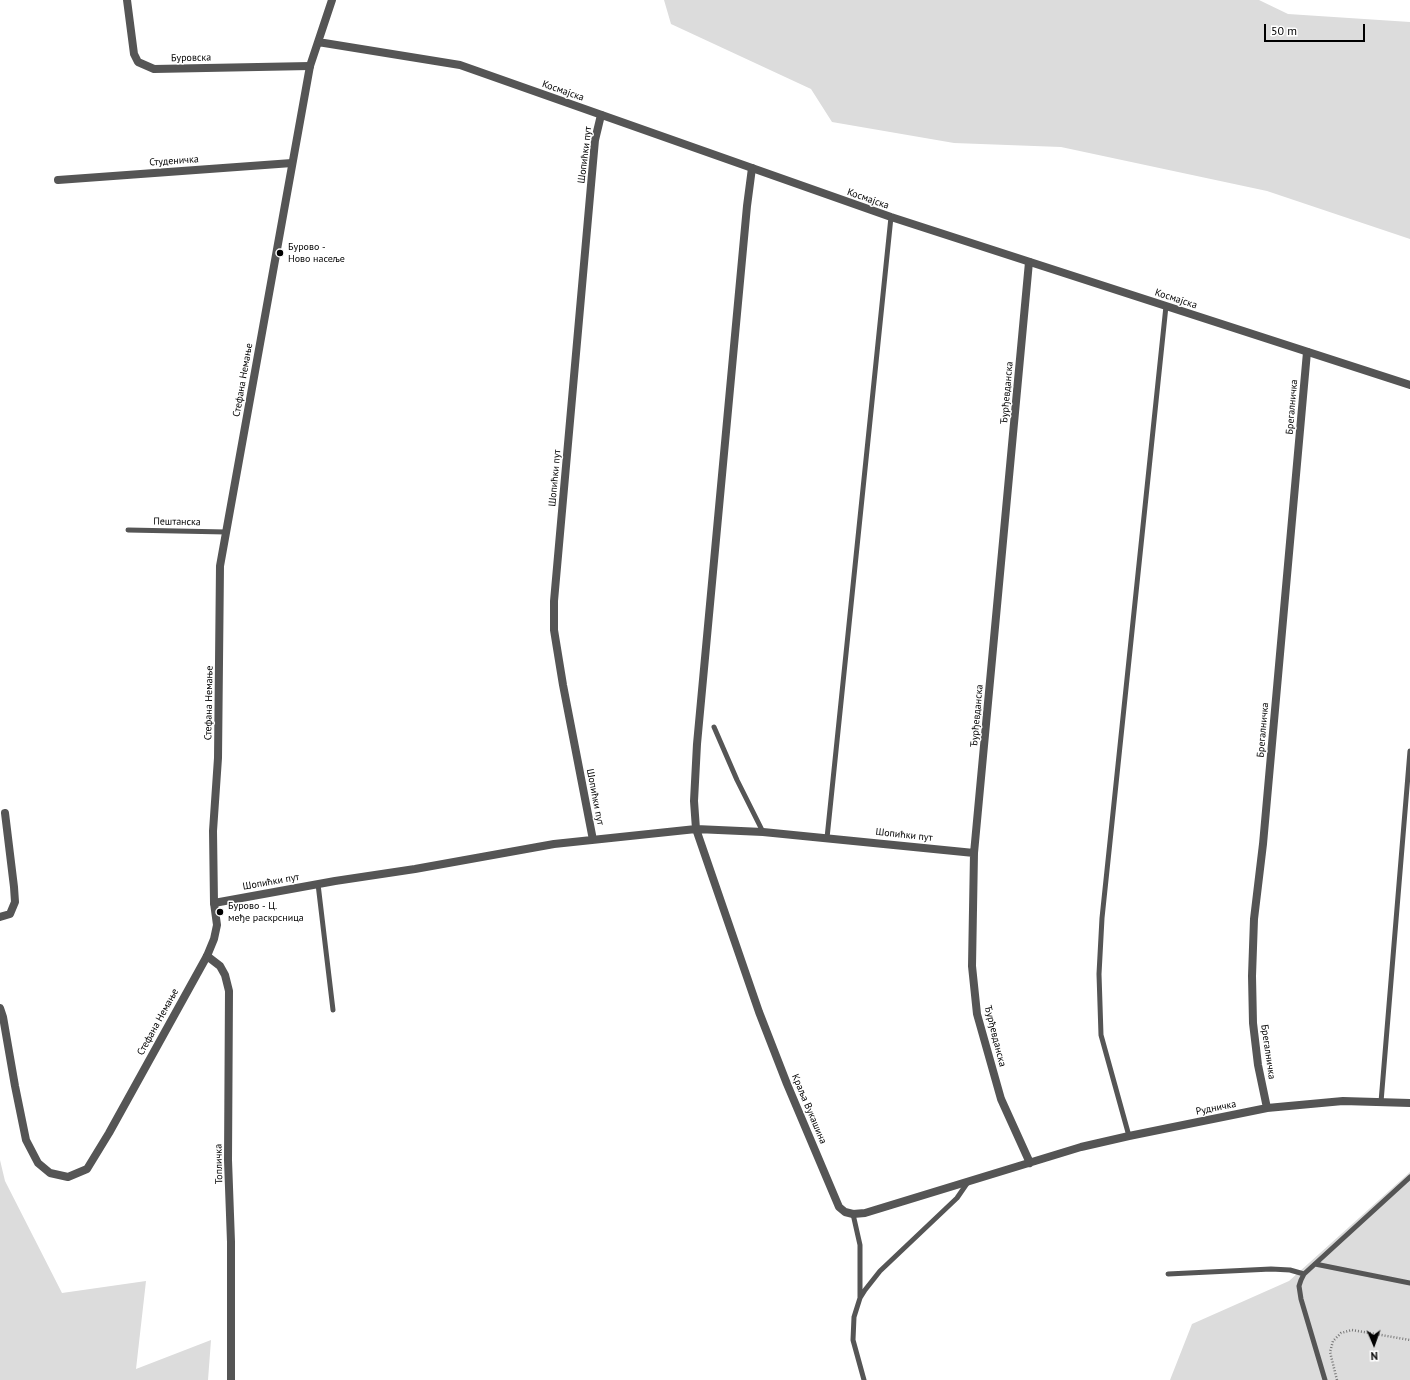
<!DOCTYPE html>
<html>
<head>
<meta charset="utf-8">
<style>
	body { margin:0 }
	#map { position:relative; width:1410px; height:1380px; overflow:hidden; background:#fff; font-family:"PT Sans",sans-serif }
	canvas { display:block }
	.north { position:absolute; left:1354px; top:1324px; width:40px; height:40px; -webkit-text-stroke:3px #fff; paint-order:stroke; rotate:178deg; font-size:11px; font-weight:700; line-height:16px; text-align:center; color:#000 }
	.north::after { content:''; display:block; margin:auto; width:14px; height:18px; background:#000; clip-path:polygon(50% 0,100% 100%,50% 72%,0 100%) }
	.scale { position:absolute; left:1264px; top:24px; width:101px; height:18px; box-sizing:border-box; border:2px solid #000; border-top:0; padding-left:5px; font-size:12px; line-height:14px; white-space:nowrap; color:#000; -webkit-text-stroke:3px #fff; paint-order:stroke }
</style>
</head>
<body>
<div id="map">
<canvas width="1410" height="1380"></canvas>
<div class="north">N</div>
<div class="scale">50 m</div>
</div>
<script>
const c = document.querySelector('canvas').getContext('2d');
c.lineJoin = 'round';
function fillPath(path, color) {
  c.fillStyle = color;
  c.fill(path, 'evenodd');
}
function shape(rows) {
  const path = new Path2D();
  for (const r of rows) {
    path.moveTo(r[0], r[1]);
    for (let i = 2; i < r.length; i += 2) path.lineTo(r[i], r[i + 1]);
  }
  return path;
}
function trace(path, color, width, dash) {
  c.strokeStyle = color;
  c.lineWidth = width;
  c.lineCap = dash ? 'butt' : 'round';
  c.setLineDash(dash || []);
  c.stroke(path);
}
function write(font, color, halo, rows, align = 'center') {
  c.font = font + ' "PT Sans",sans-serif';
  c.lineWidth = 3;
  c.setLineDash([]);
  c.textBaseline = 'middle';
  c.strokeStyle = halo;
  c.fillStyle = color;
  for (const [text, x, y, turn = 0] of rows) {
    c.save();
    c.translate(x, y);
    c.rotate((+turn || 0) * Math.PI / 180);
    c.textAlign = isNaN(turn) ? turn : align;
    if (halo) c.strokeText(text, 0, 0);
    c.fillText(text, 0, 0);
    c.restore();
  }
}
const green = shape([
	[664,0,1259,0,1288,14,1410,22,1410,239,1267,191,1061,147,954,143,832,122,811,89,671,24],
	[0,1160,5,1181,62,1293,146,1281,136,1369,211,1340,208,1380,0,1380],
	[1410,1172,1410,1380,1170,1380,1192,1324,1289,1281]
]);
const path = shape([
	[1337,1380,1330,1352,1333,1341,1341,1333,1352,1330,1410,1340]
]);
const service = shape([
	[128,530,226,532],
	[714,727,737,780,763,832],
	[827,838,891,217],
	[318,884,333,1010],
	[1381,1102,1410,751],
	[1129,1136,1101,1035,1099,974,1102,918,1166,306],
	[853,1214,860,1245,860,1297],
	[1315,1264,1410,1283],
	[1168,1274,1271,1269,1290,1270,1304,1274],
	[864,1380,853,1340,854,1317,860,1298,865,1290,880,1271,957,1198,968,1182],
	[1325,1380,1301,1299,1299,1286,1301,1280,1304,1274,1410,1177]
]);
const minor = shape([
	[127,0,134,54,138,62,154,69,310,66],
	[752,168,747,206,697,744,694,801,696,829,759,1012,787,1084,839,1207,845,1212,853,1214,865,1213,1081,1147,1129,1136,1267,1108,1343,1101,1410,1103],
	[58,180,292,163],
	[1029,262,974,853,972,966,977,1014,1001,1099,1030,1163],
	[593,840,563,685,554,630,554,601,595,140,601,115],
	[214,903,335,881,415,869,554,844,696,829,763,832,974,853],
	[0,917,10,914,15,902,14,887,5,813],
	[207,956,220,966,225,975,229,991,228,1160,231,1242,231,1380],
	[1267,1108,1258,1065,1253,1023,1252,976,1254,919,1263,844,1307,352]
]);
const tertiary = shape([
	[318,42,460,65,891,217,1410,385],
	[0,1008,3,1017,15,1086,26,1140,38,1163,50,1173,68,1177,87,1169,109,1133,207,956,214,939,217,925,214,903,213,831,218,758,220,566,310,66,332,0]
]);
const markers = [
	[280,253,4,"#000"],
	[220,912,4,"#000"]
];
const streetNames = [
	["Буровска",191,58,-1],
	["Космајска",563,91,19],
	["Шопићки пут",585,155,-83],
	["Студеничка",174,161,-4],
	["Космајска",868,199,19],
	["Космајска",1176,299,18],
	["Стефана Немање",243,380,-80],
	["Ђурђевданска",1007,393,-85],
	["Брегалничка",1292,407,-85],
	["Шопићки пут",555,478,-85],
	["Пештанска",177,522,1],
	["Стефана Немање",209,703,-89],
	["Ђурђевданска",977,716,-85],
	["Брегалничка",1263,730,-85],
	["Шопићки пут",595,797,79],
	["Шопићки пут",904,835,6],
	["Шопићки пут",271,882,-10],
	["Стефана Немање",158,1022,-61],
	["Ђурђевданска",995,1036,76],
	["Брегалничка",1268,1052,82],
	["Рудничка",1216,1108,-11],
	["Краља Вукашина",809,1109,67],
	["Топличка",219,1164,-91]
];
const poiNames = [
	["Бурово -",288,247],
	["Ново насеље",288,259],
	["Бурово - Ц.",228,906],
	["међе раскрсница",228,918]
];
fillPath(green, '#dcdcdc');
trace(path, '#777', 2.5, [1, 2]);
trace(service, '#555', 5);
trace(minor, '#555', 8);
trace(tertiary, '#555', 8);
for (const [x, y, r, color] of markers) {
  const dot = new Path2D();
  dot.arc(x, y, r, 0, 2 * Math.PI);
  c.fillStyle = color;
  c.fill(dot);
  trace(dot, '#fff', 1.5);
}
write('10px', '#000', '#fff', streetNames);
write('10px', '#000', '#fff', poiNames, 'left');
</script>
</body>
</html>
